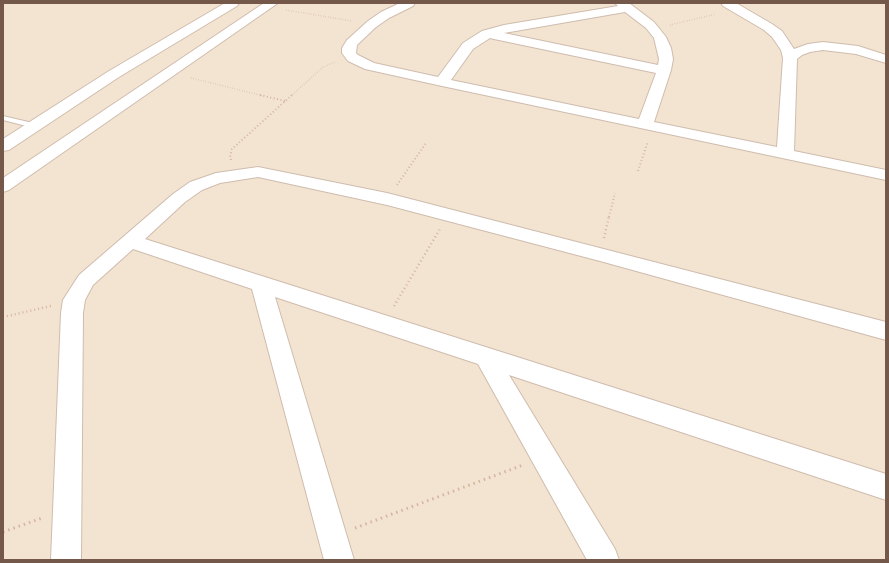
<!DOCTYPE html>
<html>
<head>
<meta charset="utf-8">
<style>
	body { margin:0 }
	#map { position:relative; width:889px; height:563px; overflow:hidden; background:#fcf2e4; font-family:Karla,sans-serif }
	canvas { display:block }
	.frame { position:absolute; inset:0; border:4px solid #74584a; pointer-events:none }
</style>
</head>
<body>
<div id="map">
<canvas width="889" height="563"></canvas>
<div class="frame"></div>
</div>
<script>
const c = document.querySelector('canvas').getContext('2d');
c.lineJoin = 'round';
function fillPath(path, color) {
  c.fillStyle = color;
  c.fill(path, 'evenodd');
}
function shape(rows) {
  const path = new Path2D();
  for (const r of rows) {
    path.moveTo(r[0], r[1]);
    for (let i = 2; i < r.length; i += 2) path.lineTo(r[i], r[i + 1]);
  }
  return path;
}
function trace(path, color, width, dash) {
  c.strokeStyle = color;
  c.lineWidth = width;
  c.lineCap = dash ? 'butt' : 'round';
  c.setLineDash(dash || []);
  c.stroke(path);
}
const residential = shape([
	[3,3,886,3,886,560,3,560]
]);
const pathFar3 = shape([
	[286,10,352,21],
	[670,25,716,14],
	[191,78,264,96],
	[291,96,323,67,335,62]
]);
const pathFar2 = shape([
	[260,95,285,101],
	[231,160,230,157,232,149,292,95],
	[638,171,648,141],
	[397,185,426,143],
	[609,217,615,193]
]);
const pathFar1 = shape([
	[604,238,609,216],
	[394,306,440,229],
	[3,317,51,306]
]);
const path = shape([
	[355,528,523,465],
	[3,532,42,518]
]);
const service = shape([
	[3,116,37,124,38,126,34,128,3,120,3,116]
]);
const minor = shape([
	[225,3,239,3,237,6,119,77,9,150,3,151,3,139,109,71,225,3],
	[264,3,278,3,9,190,3,192,3,178,264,3],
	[400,3,415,3,413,6,389,18,376,27,357,45,356,53,358,55,374,63,438,77,463,43,482,31,504,25,618,6,615,3,629,3,654,22,666,37,671,48,673,59,671,70,654,122,777,147,783,58,781,50,772,37,764,30,723,6,721,3,736,3,772,24,782,31,794,49,808,44,823,42,858,46,886,55,886,63,856,54,823,50,810,52,802,55,797,59,794,151,886,170,886,180,442,86,365,69,348,61,342,53,342,48,347,40,368,21,381,12,400,3],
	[625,12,646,28,654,38,659,59,658,65,504,33,625,12],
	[490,38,494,39,656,73,639,119,451,80,473,49,490,38],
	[258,167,387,193,886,322,886,340,600,261,387,205,258,177,220,183,202,190,185,202,145,239,886,474,886,500,509,375,615,549,619,560,587,560,478,364,275,297,354,560,324,560,252,289,133,249,93,285,85,300,83,313,81,560,51,560,61,313,63,300,79,275,173,194,190,182,216,173,258,167]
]);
fillPath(residential, '#f3e4d2');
trace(service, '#cfbcad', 2);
trace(minor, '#cfbcad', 2);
trace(pathFar3, '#d6b49f', 1.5, [0.5, 2]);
trace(pathFar2, '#d6b49f', 2, [1, 2.5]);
trace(pathFar1, '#d6b49f', 2.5, [1, 3]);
trace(path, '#d6b49f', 3, [1.5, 4]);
fillPath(service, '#fff');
fillPath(minor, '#fff');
</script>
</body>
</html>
